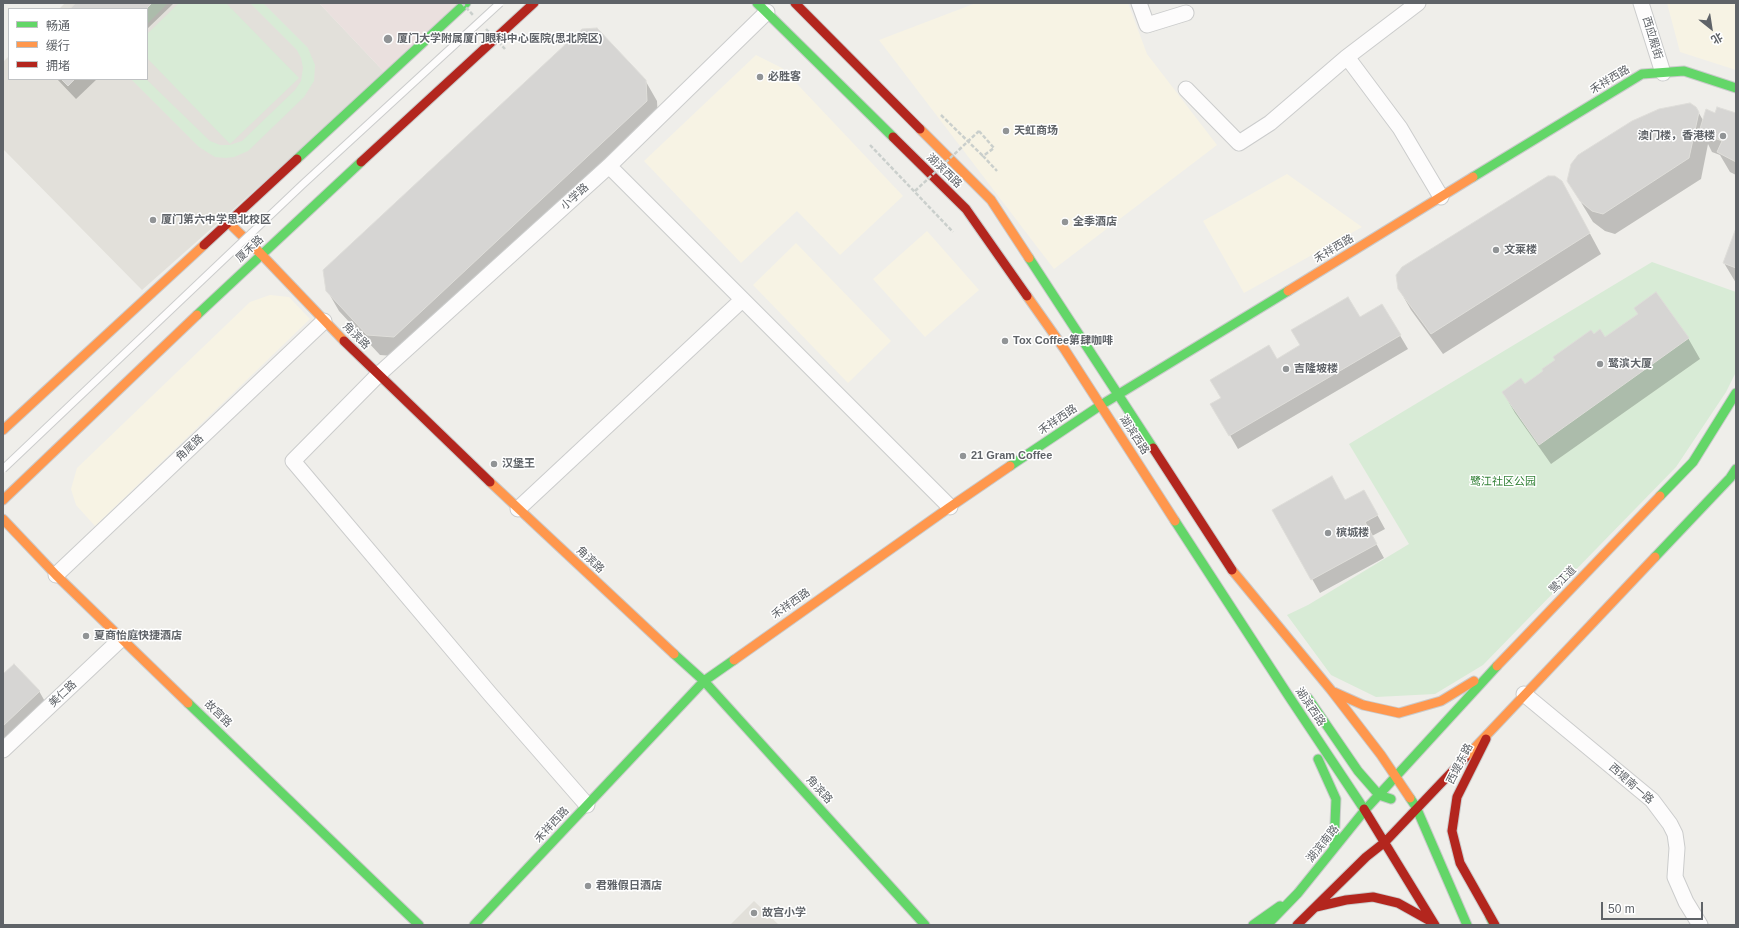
<!DOCTYPE html>
<html>
<head>
<meta charset="utf-8">
<style>
	body { margin:0 }
	#map { position:relative; width:1739px; height:928px; overflow:hidden; background:#efeeea; font-family:Helvetica,"Noto Sans SC",sans-serif }
	canvas { display:block }
	.frame { position:absolute; inset:0; border:4px solid #5f6368; pointer-events:none }
	.legend { position:absolute; left:8px; top:8px; width:140px; height:72px; box-sizing:border-box; background:#fff; border:1px solid #bfc1c3; margin:0; padding:5px 7px; list-style:none; font-size:12px; color:#5f6368 }
	.legend li { display:flex; align-items:center; gap:8px; height:20px }
	.legend b { width:20px; border:1px solid #bfc1c3 }
	.north { position:absolute; left:1691px; top:8px; width:40px; height:40px; -webkit-text-stroke:3px #fff; paint-order:stroke; rotate:150deg; font-size:11px; font-weight:700; line-height:16px; text-align:center; color:#5f6368 }
	.north::after { content:''; display:block; margin:auto; width:14px; height:18px; background:#5f6368; clip-path:polygon(50% 0,100% 100%,50% 72%,0 100%) }
	.scale { position:absolute; left:1601px; top:902px; width:102px; height:18px; box-sizing:border-box; border:2px solid #5f6368; border-top:0; padding-left:5px; font-size:12px; line-height:14px; white-space:nowrap; color:#5f6368; -webkit-text-stroke:3px #fff; paint-order:stroke }
</style>
</head>
<body>
<div id="map">
<canvas width="1739" height="928"></canvas>
<div class="frame"></div>
<ul class="legend">
<li><b style="height:5px;background:#63d668"></b>畅通</li>
<li><b style="height:5px;background:#ff974d"></b>缓行</li>
<li><b style="height:5px;background:#b3261e"></b>拥堵</li>
</ul>
<div class="north">北</div>
<div class="scale">50 m</div>
</div>
<script>
const c = document.querySelector('canvas').getContext('2d');
c.lineJoin = 'round';
function fillPath(path, color) {
  c.fillStyle = color;
  c.fill(path, 'evenodd');
}
function shape(rows) {
  const path = new Path2D();
  for (const r of rows) {
    path.moveTo(r[0], r[1]);
    for (let i = 2; i < r.length; i += 2) path.lineTo(r[i], r[i + 1]);
  }
  return path;
}
function trace(path, color, width, dash) {
  c.strokeStyle = color;
  c.lineWidth = width;
  c.lineCap = dash ? 'butt' : 'round';
  c.setLineDash(dash || []);
  c.stroke(path);
}
function write(font, color, halo, rows, align = 'center') {
  c.font = font + ' Helvetica,"Noto Sans SC",sans-serif';
  c.lineWidth = 3;
  c.setLineDash([]);
  c.textBaseline = 'middle';
  c.strokeStyle = halo;
  c.fillStyle = color;
  for (const [text, x, y, turn = 0] of rows) {
    c.save();
    c.translate(x, y);
    c.rotate((+turn || 0) * Math.PI / 180);
    c.textAlign = isNaN(turn) ? turn : align;
    if (halo) c.strokeText(text, 0, 0);
    c.fillText(text, 0, 0);
    c.restore();
  }
}
const commercial = shape([
	[976,3,1128,3,1147,54,1217,145,1054,269,879,40],
	[1667,3,1736,3,1736,70,1680,52],
	[756,55,782,68,903,196,840,255,797,211,741,263,644,161],
	[1287,174,1362,227,1244,293,1203,221],
	[927,231,979,290,925,337,873,279],
	[796,243,891,341,848,383,753,285],
	[270,295,289,297,310,319,95,526,76,505,71,489,77,468,250,302]
]);
const education = shape([
	[65,3,319,3,386,74,142,290,3,149,3,62,9,56,9,79,147,79,147,9,59,9],
	[754,901,779,925,730,925]
]);
const medical = shape([
	[319,3,461,3,386,74]
]);
const green = shape([
	[150,3,168,3,147,24,147,9,144,9],
	[179,3,226,3,299,78,230,144,147,58,147,34],
	[250,3,263,3,308,48,315,65,314,81,304,97,248,151,234,157,226,158,215,157,199,147,131,79,146,79,210,141,220,145,230,145,242,141,295,90,301,81,303,68,301,58,297,50],
	[1652,262,1736,292,1736,372,1726,392,1676,467,1483,665,1435,694,1376,697,1331,675,1287,615,1308,605,1409,544,1349,444]
]);
const shadow = shape([
	[78,3,174,3,147,29,147,9,71,9],
	[57,79,97,79,76,99],
	[645,80,657,101,658,121,406,357,380,355,339,311,327,290],
	[1696,108,1704,122,1715,115,1736,114,1736,175,1730,172,1720,155,1712,152,1708,144,1701,179,1615,234,1605,231,1593,222,1568,181],
	[1573,202,1601,254,1443,354,1411,310,1399,289],
	[1736,231,1736,283,1724,263],
	[1382,305,1408,349,1238,449,1212,404,1277,360,1359,319],
	[1594,335,1605,338,1688,338,1700,359,1551,464,1515,413,1503,392,1525,385],
	[1364,491,1385,529,1372,536,1384,558,1320,593,1273,510,1345,502],
	[3,675,39,691,51,712,3,757]
]);
const building = shape([
	[76,3,152,3,146,9,70,9,76,3],
	[597,28,646,80,647,101,394,337,367,335,326,291,323,270,582,29,597,28],
	[61,79,75,79,68,86,61,79],
	[1690,103,1696,107,1699,112,1689,158,1603,214,1592,211,1580,201,1567,181,1571,164,1578,155,1632,121,1659,109,1690,103],
	[1717,107,1736,113,1736,162,1717,152,1722,141,1699,132,1706,109,1715,113,1717,107],
	[1548,176,1555,176,1562,181,1590,233,1431,334,1398,289,1396,275,1402,267,1548,176],
	[1736,228,1736,268,1723,263,1736,228],
	[1656,292,1689,338,1539,445,1502,392,1521,378,1525,384,1543,371,1542,369,1555,360,1553,357,1591,330,1594,334,1600,329,1605,337,1638,314,1634,308,1656,292],
	[1348,297,1360,317,1382,304,1401,335,1229,436,1210,404,1221,398,1210,380,1269,345,1277,359,1300,345,1291,330,1348,297],
	[1332,476,1345,500,1364,490,1378,515,1365,522,1377,544,1311,580,1272,510,1332,476],
	[14,664,40,691,3,726,3,674,14,664]
]);
const path = shape([
	[941,115,983,156],
	[979,131,994,148,983,156,997,171],
	[870,145,953,232]
]);
const street = shape([
	[1139,3,1147,25,1186,13],
	[1641,3,1663,73],
	[1347,57,1400,128,1441,197],
	[1186,89,1239,143,1270,123,1347,57,1418,3],
	[609,166,950,507],
	[518,509,742,300],
	[56,575,324,321],
	[1524,694,1652,800,1670,824,1675,834,1677,848,1675,877,1686,902,1700,925],
	[3,750,122,638],
	[587,805,490,694,293,461,378,375,609,166,767,12]
]);
const fast = shape([
	[757,3,893,137],
	[297,159,466,3],
	[1473,177,1642,74,1684,71,1736,88],
	[1029,258,1153,448],
	[197,315,361,162],
	[1010,466,1101,405,1288,291],
	[1660,496,1693,462,1736,393],
	[1175,521,1290,698,1364,809],
	[1655,557,1730,478,1736,469],
	[674,654,704,681,925,925],
	[1308,698,1358,771,1379,795,1391,799],
	[188,703,419,925],
	[1318,759,1336,799,1334,848],
	[1410,798,1416,807,1467,925],
	[1490,917,1494,925],
	[474,925,704,681,734,660],
	[1253,925,1280,906],
	[1267,925,1298,893,1365,810,1497,666]
]);
const slow = shape([
	[920,129,991,200,1029,258],
	[228,222,261,254,344,341],
	[1288,291,1473,177],
	[1027,296,1065,350,1175,521],
	[3,430,204,245],
	[490,482,674,654],
	[3,500,197,315],
	[3,519,56,575,188,703],
	[1232,570,1331,690,1381,755,1410,798],
	[734,660,950,507,1010,466],
	[1497,666,1660,496],
	[1334,692,1363,705,1399,713,1441,701,1474,681],
	[1465,758,1655,557]
]);
const jam = shape([
	[795,3,920,129],
	[893,137,966,209,1027,296],
	[361,162,534,3],
	[204,245,297,159],
	[344,341,490,482],
	[1153,448,1232,570],
	[1486,739,1457,797,1452,831,1460,863,1495,925],
	[1364,809,1435,925],
	[1316,907,1346,900,1373,897,1398,903,1432,922],
	[1297,925,1366,857,1385,842,1465,758]
]);
const pathBridge = shape([
	[462,3,473,15],
	[486,29,505,49],
	[915,191,979,131]
]);
const laneBridge = shape([
	[3,469,302,185,500,3]
]);
const markers = [
	[388,39,5,"#919496"],
	[760,77,4,"#919496"],
	[1006,131,4,"#919496"],
	[1723,136,4,"#919496"],
	[153,220,4,"#919496"],
	[1065,222,4,"#919496"],
	[1496,250,4,"#919496"],
	[1005,341,4,"#919496"],
	[1600,364,4,"#919496"],
	[1286,369,4,"#919496"],
	[963,456,4,"#919496"],
	[494,464,4,"#919496"],
	[1328,533,4,"#919496"],
	[86,636,4,"#919496"],
	[588,886,4,"#919496"],
	[754,913,4,"#919496"]
];
const streetNames = [
	["西应殿街",1652,38,73],
	["禾祥西路",1610,80,-31],
	["湖滨西路",944,171,44],
	["小学路",575,197,-42],
	["厦禾路",250,249,-43],
	["禾祥西路",1334,249,-31],
	["角滨路",356,336,45],
	["禾祥西路",1058,420,-34],
	["湖滨西路",1134,435,57],
	["角尾路",190,448,-43],
	["角滨路",590,560,43],
	["鹭江道",1563,580,-46],
	["禾祥西路",791,604,-35],
	["美仁路",63,694,-43],
	["湖滨西路",1310,707,56],
	["故宫路",218,714,44],
	["西堤东路",1460,764,-63],
	["西堤南一路",1631,784,41],
	["角滨路",819,790,48],
	["禾祥西路",552,825,-47],
	["湖滨南路",1323,844,-51]
];
const poiNames = [
	["厦门大学附属厦门眼科中心医院(思北院区)",397,39],
	["必胜客",768,77],
	["天虹商场",1014,131],
	["澳门楼，香港楼",1715,136,"right"],
	["厦门第六中学思北校区",161,220],
	["全季酒店",1073,222],
	["文莱楼",1504,250],
	["Tox Coffee第肆咖啡",1013,341],
	["鹭滨大厦",1608,364],
	["吉隆坡楼",1294,369],
	["21 Gram Coffee",971,456],
	["汉堡王",502,464],
	["槟城楼",1336,533],
	["夏商怡庭快捷酒店",94,636],
	["君雅假日酒店",596,886],
	["故宫小学",762,913]
];
const parkNames = [
	["鹭江社区公园",1503,482]
];
fillPath(commercial, '#f7f3e4');
fillPath(education, '#e2e0da');
fillPath(medical, '#eae0de');
fillPath(green, '#d8ebd6');
fillPath(shadow, '#0003');
fillPath(building, '#d6d5d3');
trace(building, '#deddd9', 1);
trace(street, '#cbcccc', 17);
trace(fast, '#cacacb', 11);
trace(slow, '#cacacb', 11);
trace(jam, '#cacacb', 11);
trace(path, '#cacfcc', 2.5, [4, 2]);
trace(street, '#fdfcfc', 15);
trace(fast, '#63d668', 9);
trace(slow, '#ff974d', 9);
trace(jam, '#b3261e', 9);
trace(laneBridge, '#cbcccc', 9, []);
trace(pathBridge, '#cacfcc', 2.5, [4, 2]);
trace(laneBridge, '#fdfcfc', 7);
for (const [x, y, r, color] of markers) {
  const dot = new Path2D();
  dot.arc(x, y, r, 0, 2 * Math.PI);
  c.fillStyle = color;
  c.fill(dot);
  trace(dot, '#fff', 1.5);
}
write('11px', '#5f6368', '#fff', streetNames);
write('bold 11px', '#5f6368', '#fff', poiNames, 'left');
write('11px', '#348238', '#fff', parkNames);
</script>
</body>
</html>
